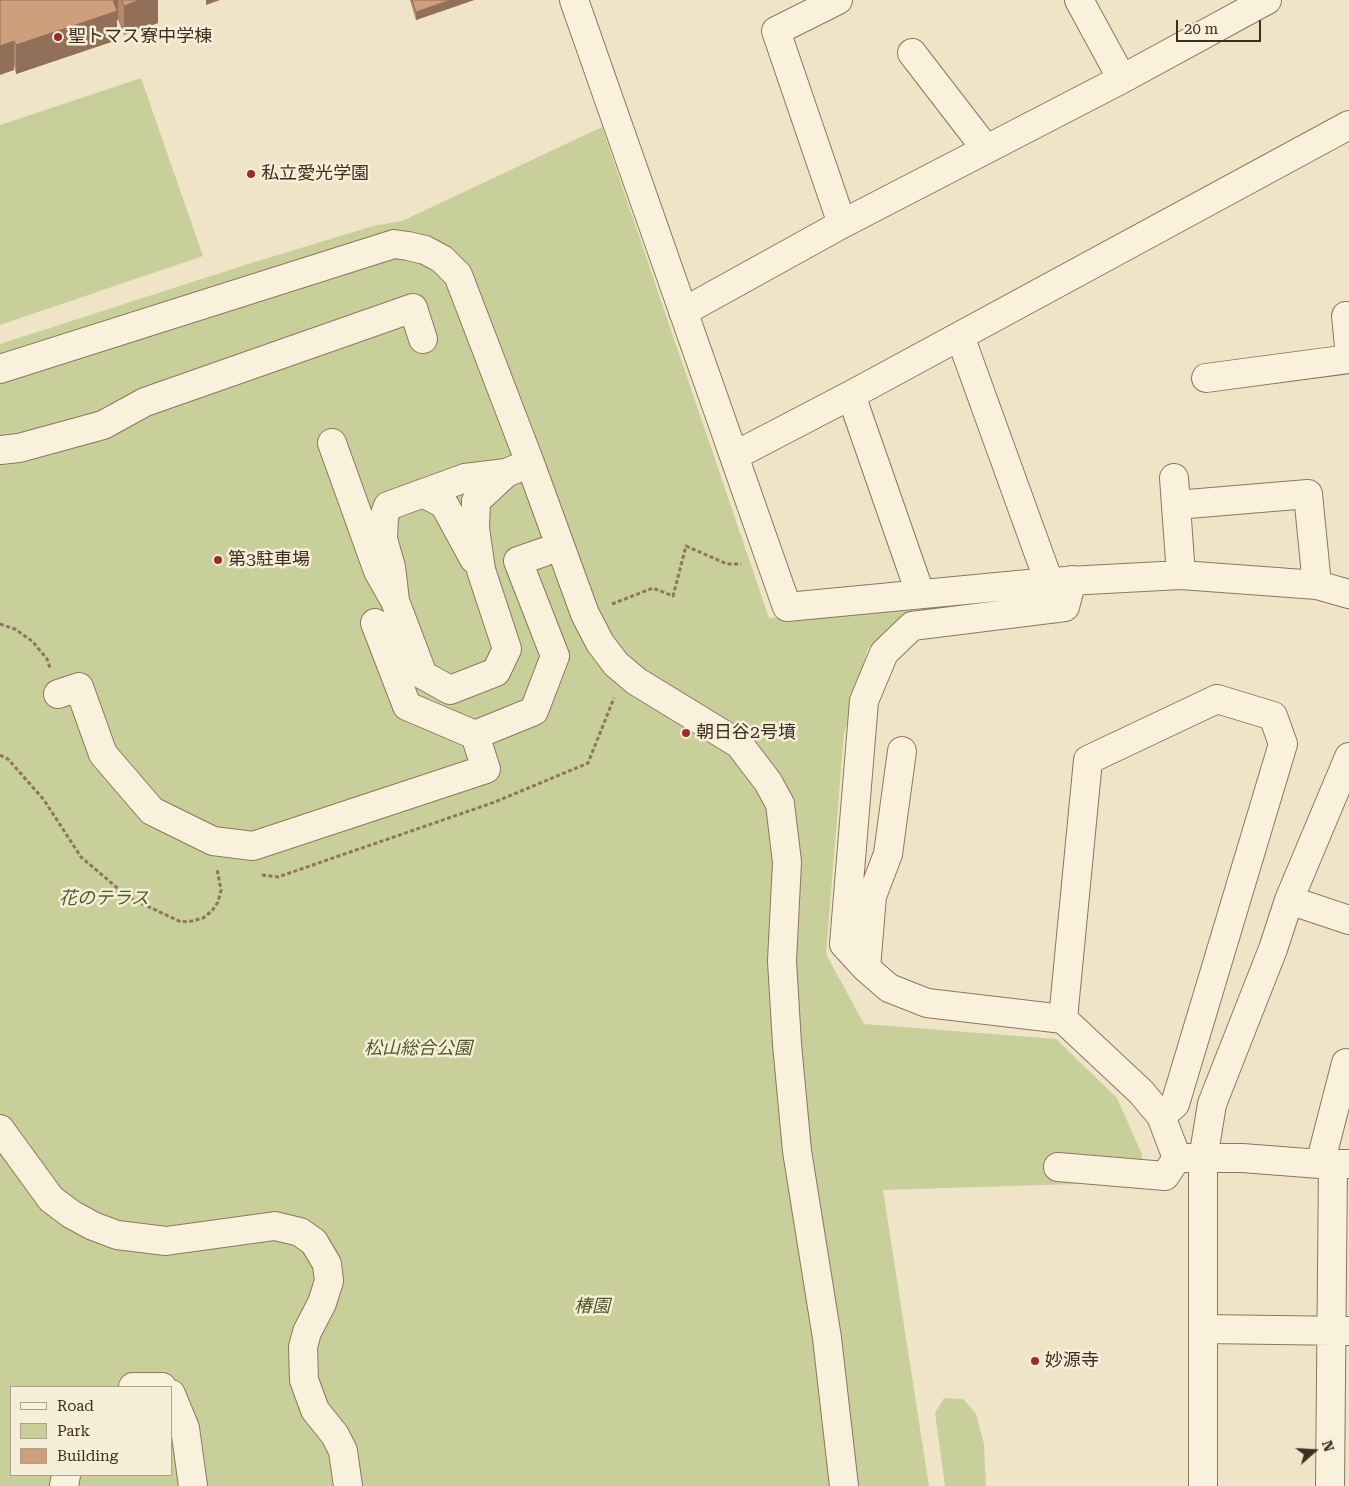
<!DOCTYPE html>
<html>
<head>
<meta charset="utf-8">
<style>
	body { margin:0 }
	#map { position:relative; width:1349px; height:1486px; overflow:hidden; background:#f0e4c8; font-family:"Roboto Serif",serif }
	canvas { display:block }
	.legend { position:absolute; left:10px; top:1386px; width:162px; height:90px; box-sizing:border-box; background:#f7eed8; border:1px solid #ada18e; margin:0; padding:6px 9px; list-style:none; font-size:15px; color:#3d2e20 }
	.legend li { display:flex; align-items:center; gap:10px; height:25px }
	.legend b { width:25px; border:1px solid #ada18e }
	.north { position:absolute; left:1289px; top:1426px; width:50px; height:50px; -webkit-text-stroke:4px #f7eed8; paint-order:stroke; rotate:71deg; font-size:14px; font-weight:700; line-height:20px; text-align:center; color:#3d2e20 }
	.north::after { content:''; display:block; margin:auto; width:18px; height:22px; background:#3d2e20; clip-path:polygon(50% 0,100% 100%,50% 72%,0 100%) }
	.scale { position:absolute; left:1176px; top:20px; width:85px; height:22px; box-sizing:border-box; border:2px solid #3d2e20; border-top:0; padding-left:6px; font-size:15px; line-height:18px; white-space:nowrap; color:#3d2e20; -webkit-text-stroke:4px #f7eed8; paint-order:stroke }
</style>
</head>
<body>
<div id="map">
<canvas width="1349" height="1486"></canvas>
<ul class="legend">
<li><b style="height:6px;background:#faf1dc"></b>Road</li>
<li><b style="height:14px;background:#c9cf9b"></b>Park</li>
<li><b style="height:14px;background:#cf9f7d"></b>Building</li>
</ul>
<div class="north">N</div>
<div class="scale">20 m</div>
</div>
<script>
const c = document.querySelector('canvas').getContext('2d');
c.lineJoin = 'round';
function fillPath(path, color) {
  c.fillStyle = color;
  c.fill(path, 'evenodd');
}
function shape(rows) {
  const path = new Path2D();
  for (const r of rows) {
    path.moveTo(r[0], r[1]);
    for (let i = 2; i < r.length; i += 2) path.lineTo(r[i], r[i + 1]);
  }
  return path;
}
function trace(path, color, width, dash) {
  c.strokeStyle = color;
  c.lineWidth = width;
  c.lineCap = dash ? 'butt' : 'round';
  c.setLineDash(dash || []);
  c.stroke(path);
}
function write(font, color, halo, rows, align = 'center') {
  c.font = font + ' "Roboto Serif","Noto Sans JP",serif';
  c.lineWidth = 5;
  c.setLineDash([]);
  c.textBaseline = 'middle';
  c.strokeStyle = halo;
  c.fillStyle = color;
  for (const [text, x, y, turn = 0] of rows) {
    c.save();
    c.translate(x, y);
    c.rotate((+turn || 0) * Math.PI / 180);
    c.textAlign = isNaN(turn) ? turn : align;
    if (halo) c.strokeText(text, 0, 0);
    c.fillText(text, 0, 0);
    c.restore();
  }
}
const green = shape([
	[141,78,203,256,0,325,0,125],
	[602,127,769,618,913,610,868,648,844,734,826,954,864,1024,1056,1039,1117,1098,1142,1154,1142,1182,883,1190,929,1486,0,1486,0,344,248,264,373,226,402,221],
	[11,1387,171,1387,171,1475,11,1475],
	[944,1398,963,1399,976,1414,984,1444,986,1486,945,1486,935,1413]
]);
const path = shape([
	[612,604,653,588,673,596,686,546,727,564,741,564],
	[0,624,15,629,32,641,47,659,50,668],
	[0,755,8,759,44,800,81,857,128,897,181,922,192,921,203,918,212,911,218,902,221,890,217,869],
	[262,875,278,877,495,802,588,763,614,698]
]);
const minor = shape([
	[574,0,787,607,1049,582,1181,575,1317,585,1349,594],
	[838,0,776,31,842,224],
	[1079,0,1122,79],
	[912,53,986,149],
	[683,312,842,224,1122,79,1267,0],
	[1346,316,1349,346],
	[960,336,1049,582],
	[0,369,394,244,408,246,425,250,442,259,458,275,530,463],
	[1206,378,1349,359],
	[851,395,920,593],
	[332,443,378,571,395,601,423,675,450,690,496,672,507,649,481,570,475,528,476,501,506,473],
	[0,450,19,448,103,425,145,402,413,308,423,339],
	[734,456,851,395,1349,125],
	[1174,478,1181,575],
	[423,493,444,504,474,559],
	[1176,505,1308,494,1317,585],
	[1072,580,1065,607,912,626,884,653,864,701,844,944,866,968,889,988,927,1003,1063,1019,1141,1092,1161,1116,1177,1158,1242,1158,1320,1164,1349,1164],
	[395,601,391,567,383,539,384,517,388,506,465,478,506,473,530,463,585,614,600,643,616,664,636,681,739,744,768,782,780,804,787,862,782,961,787,1044,797,1151,827,1338,844,1486],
	[375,623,407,706,475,735,534,711,555,656,518,561,544,552],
	[58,694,79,687,103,754,152,811,213,841,253,846,486,769,475,735],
	[1289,900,1349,920],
	[866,968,872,896,888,854,902,751],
	[1063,1019,1088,760,1217,699,1273,716,1283,744,1175,1104,1161,1116],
	[0,1129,51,1199,71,1214,93,1226,117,1235,166,1241,275,1226,300,1232,314,1242,327,1264,329,1281,322,1303,307,1332,303,1347,304,1380,315,1410,335,1435,343,1451,348,1486],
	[1320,1164,1346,1063],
	[1058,1167,1165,1176,1177,1158],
	[1204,1329,1348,1331],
	[133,1387,162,1387],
	[171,1394,185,1428,193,1486],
	[64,1486,66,1475],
	[1203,1486,1203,1159,1212,1104,1273,949,1289,900,1349,757],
	[1330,1486,1333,1164]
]);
const wall = shape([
	[0,0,158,0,158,23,124,35,118,20,117,20,117,40,16,74],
	[410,0,474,0,416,20]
]);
const shadedWall = shape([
	[111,0,118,0,118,20,117,20,117,40,16,74,16,45],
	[140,0,158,0,158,23,124,35,124,6],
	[206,0,220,0,206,5],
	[451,0,474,0,416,20,416,12],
	[14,41,14,70,0,75,0,46]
]);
const building = shape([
	[0,0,113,0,117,11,16,45,14,41,0,46,0,0],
	[122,0,140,0,124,6,122,0],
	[412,0,451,0,416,12,412,0]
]);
const markers = [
	[58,37,5,"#9e2a2b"],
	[251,174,5,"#9e2a2b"],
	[218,560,5,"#9e2a2b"],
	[686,733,5,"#9e2a2b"],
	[1035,1361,5,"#9e2a2b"]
];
const poiNames = [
	["聖トマス寮中学棟",68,37],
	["私立愛光学園",261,174],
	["第3駐車場",228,560],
	["朝日谷2号墳",696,733],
	["妙源寺",1045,1361]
];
const parkNames = [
	["花のテラス",104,899],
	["松山総合公園",418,1049],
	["椿園",592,1307]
];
fillPath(green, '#c9cf9b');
trace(minor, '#8d765c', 30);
trace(path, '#8d765c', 3, [4, 2.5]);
trace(minor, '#faf1dc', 28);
fillPath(wall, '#b2896c');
fillPath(shadedWall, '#916f58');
fillPath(building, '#cf9f7d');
trace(building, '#916f58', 1);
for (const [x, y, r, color] of markers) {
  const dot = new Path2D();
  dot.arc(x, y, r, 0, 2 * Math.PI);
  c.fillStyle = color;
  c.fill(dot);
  trace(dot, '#f7eed8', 2);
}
write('18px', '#3d2e20', '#f7eed8', poiNames, 'left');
write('italic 18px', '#4d5a26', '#f7eed8', parkNames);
</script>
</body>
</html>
